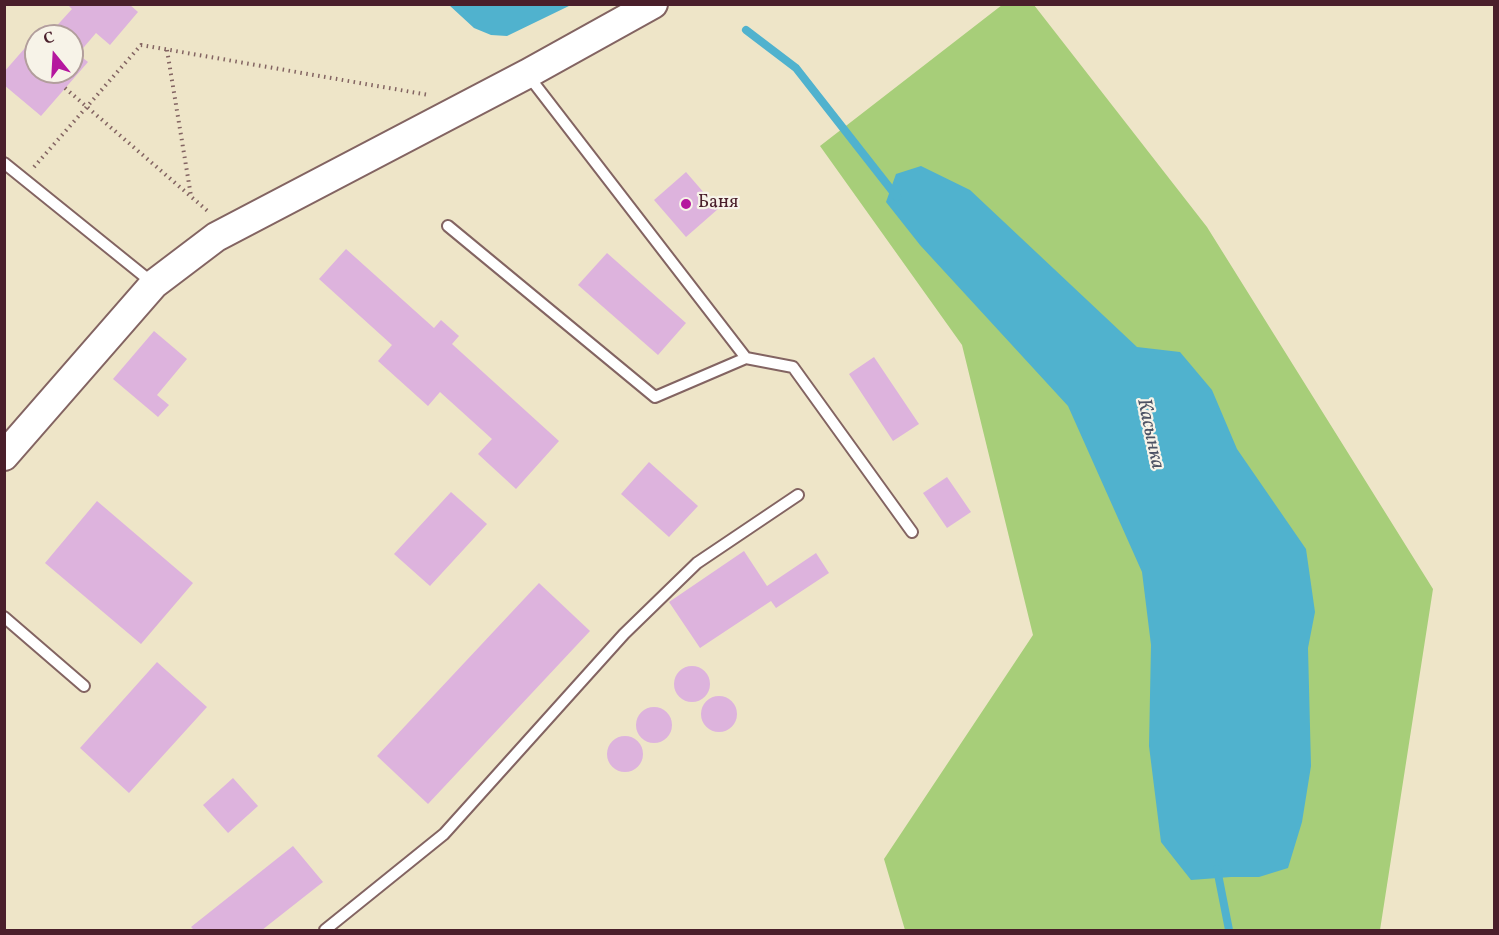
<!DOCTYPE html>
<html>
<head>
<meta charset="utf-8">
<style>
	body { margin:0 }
	#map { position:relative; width:1499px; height:935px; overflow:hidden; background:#eee5c8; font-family:Vollkorn,serif }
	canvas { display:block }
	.frame { position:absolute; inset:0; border:6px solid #4a1f2b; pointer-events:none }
	.north { position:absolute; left:24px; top:24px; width:60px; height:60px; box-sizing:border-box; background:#f7f3e8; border:2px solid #b29e9c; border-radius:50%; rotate:342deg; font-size:16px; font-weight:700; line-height:24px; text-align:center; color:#4a1f2b }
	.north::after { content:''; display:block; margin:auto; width:21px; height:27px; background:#b5179e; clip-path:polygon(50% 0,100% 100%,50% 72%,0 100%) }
</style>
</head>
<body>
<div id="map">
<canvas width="1499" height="935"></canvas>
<div class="frame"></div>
<div class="north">С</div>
</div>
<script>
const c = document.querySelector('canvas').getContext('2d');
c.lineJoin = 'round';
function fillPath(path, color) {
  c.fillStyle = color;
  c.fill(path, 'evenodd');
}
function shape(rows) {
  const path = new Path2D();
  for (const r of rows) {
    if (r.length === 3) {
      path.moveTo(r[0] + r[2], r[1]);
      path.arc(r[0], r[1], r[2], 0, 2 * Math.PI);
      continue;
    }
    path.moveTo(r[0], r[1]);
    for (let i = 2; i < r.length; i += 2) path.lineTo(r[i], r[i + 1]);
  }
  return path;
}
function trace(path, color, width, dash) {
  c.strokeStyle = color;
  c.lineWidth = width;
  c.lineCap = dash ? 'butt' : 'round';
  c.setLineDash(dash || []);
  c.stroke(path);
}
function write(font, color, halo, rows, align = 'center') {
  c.font = font + ' Vollkorn,serif';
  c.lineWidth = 4.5;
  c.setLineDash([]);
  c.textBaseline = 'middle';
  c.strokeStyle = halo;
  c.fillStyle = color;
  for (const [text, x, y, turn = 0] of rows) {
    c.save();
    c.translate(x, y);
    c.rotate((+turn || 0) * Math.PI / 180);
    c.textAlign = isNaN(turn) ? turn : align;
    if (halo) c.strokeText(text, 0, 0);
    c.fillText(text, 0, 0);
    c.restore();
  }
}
const green = shape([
	[1002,5,1034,5,1207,227,1433,589,1380,930,905,930,884,859,1033,635,962,345,820,146]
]);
const water = shape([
	[449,5,571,5,507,36,491,35,474,28],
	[921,166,970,190,1137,347,1180,352,1212,390,1237,449,1306,549,1315,612,1308,648,1311,766,1302,822,1288,868,1259,877,1231,877,1191,880,1161,842,1149,746,1151,645,1142,572,1068,406,920,245,886,202,896,174]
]);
const stream = shape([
	[746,30,796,68,897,197],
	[1217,869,1229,930]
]);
const building = shape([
	[67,4,129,4,138,12,110,45,96,33,78,54,88,62,41,116,4,85,4,72,45,25,52,31,72,9],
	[36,36,72,36,72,72,36,72],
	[686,172,718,209,686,237,654,200],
	[346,249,434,328,441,320,459,336,452,344,559,441,516,489,478,454,492,439,440,392,428,406,378,361,392,345,319,279],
	[607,253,686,323,658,355,578,285],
	[154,331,187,359,157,395,169,405,158,417,113,379],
	[874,357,919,424,893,441,849,374],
	[649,462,698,506,669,537,621,494],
	[947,477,971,512,947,528,923,493],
	[451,492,487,524,430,586,394,554],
	[97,501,193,583,141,644,45,563],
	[744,551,767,586,816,553,829,573,776,608,771,601,700,648,669,602],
	[539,583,590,631,428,804,377,756],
	[157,662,207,707,129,793,80,748],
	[692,684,18],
	[719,714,18],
	[654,725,18],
	[625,754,18],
	[233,778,258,806,228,833,203,805],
	[293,846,323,882,262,930,194,930,191,927]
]);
const path = shape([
	[167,50,191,196],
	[65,88,210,213],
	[34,167,141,45,429,95]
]);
const lane = shape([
	[4,163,154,284],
	[448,226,655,397,746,358,527,74],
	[746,358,793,367,912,532],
	[4,617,84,686],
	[325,930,444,834,624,634,697,563,798,495]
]);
const secondary = shape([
	[4,456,154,284,216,237,527,74,653,4]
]);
const markers = [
	[686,204,6,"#b5179e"]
];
const poiNames = [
	["Баня",698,204]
];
const waterNames = [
	["Касынка",1149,434,78]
];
fillPath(green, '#a7ce79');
fillPath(water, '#50b2ce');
trace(stream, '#50b2ce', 8);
fillPath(building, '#ddb3dd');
trace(lane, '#836462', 14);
trace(secondary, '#836462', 32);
trace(path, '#836462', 4, [1.5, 4.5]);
trace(lane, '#fff', 10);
trace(secondary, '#fff', 28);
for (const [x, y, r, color] of markers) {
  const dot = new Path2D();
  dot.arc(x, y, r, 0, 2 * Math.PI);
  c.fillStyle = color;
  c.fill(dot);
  trace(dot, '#f7f3e8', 2);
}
write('18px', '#4a1f2b', '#f7f3e8', poiNames, 'left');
write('italic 20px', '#4c5264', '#f7f3e8', waterNames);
</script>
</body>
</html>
